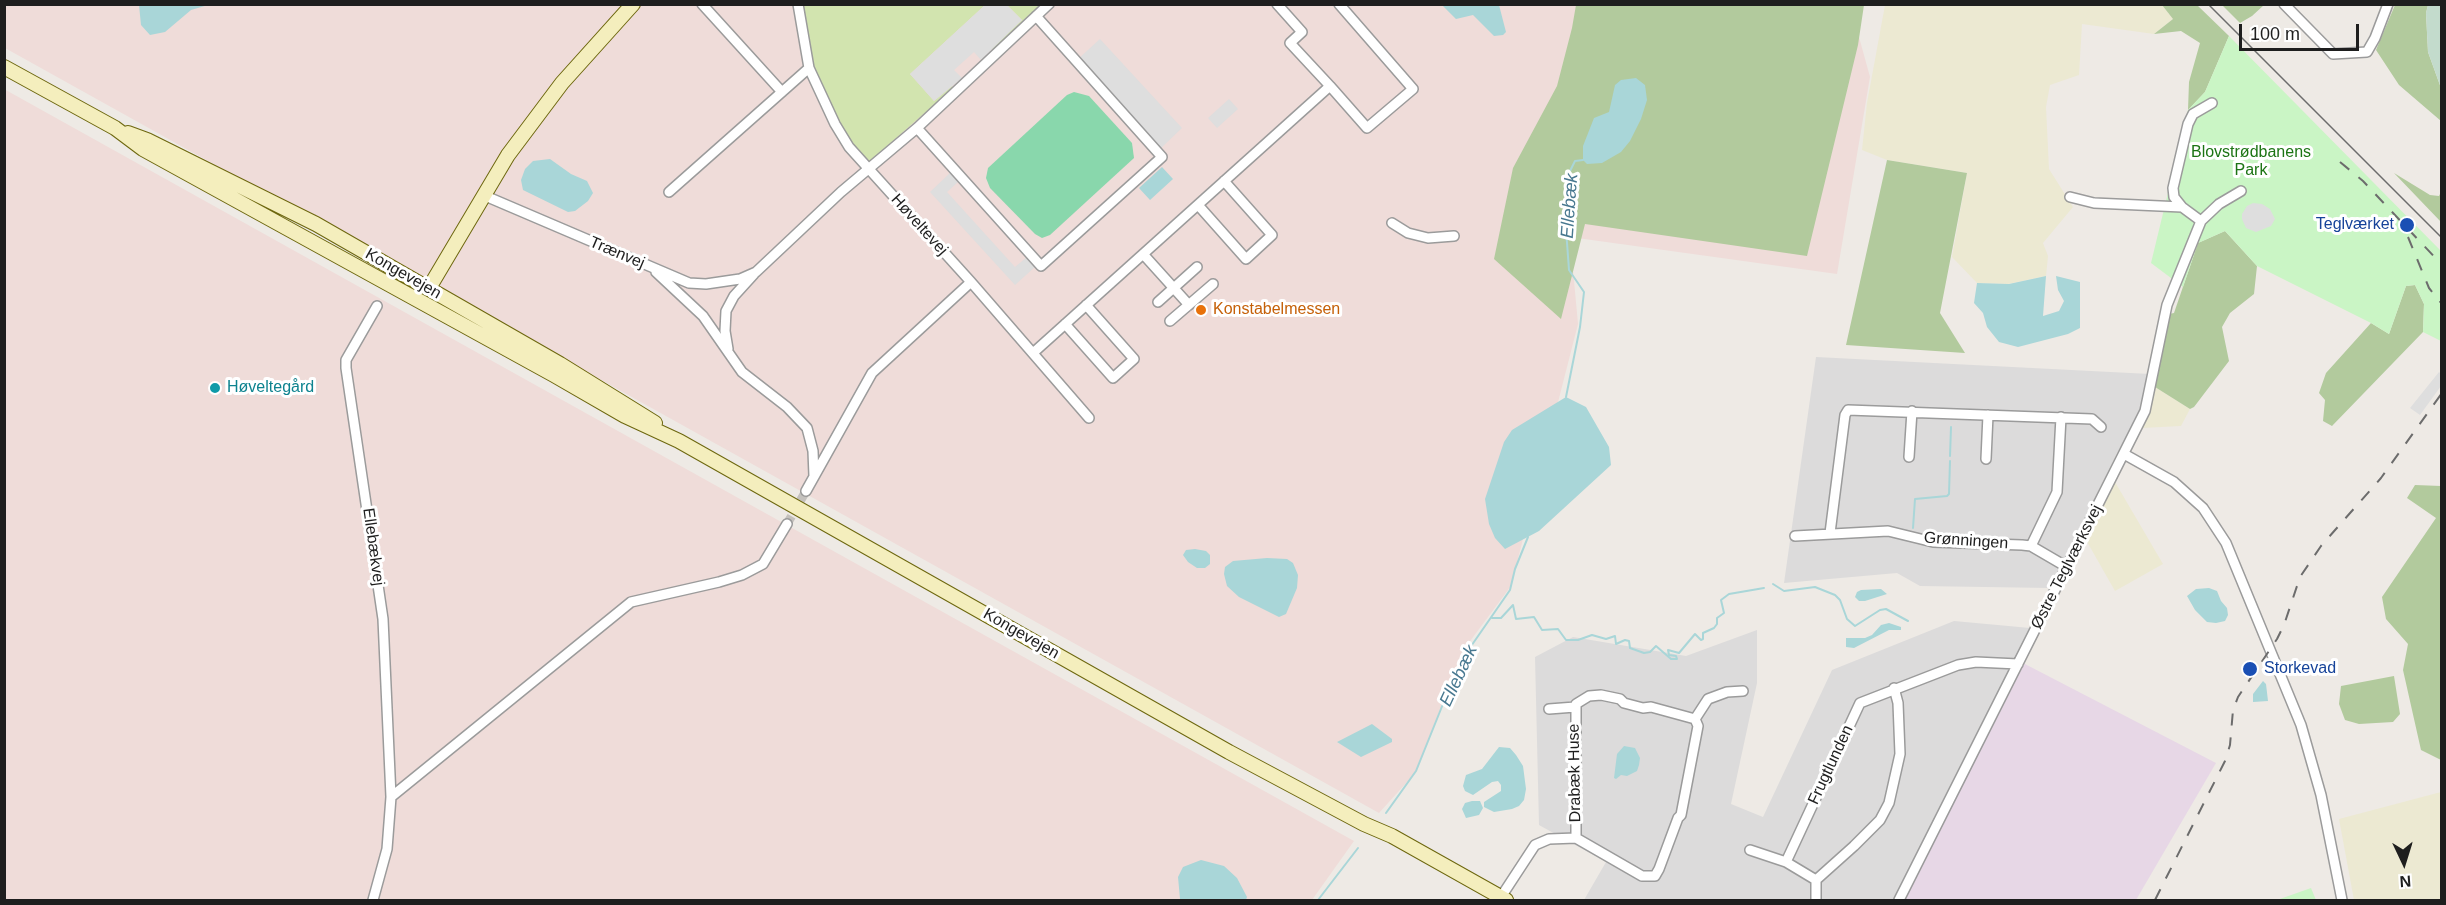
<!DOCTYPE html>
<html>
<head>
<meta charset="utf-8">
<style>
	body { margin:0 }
	#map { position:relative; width:2446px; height:905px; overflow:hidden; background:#eeeae5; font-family:Arial,sans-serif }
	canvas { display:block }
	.frame { position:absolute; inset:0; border:6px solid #1e1e1e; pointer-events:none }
	.north { position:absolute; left:2374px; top:833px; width:60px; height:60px; -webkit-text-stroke:4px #fff; paint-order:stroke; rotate:176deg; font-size:16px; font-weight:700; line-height:24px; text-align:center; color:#1e1e1e }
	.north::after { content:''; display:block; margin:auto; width:21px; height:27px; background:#1e1e1e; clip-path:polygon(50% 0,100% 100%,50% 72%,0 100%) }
	.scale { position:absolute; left:2239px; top:24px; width:120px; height:27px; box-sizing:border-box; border:3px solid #1e1e1e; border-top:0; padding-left:8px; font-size:18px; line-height:21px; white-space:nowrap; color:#1e1e1e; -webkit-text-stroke:4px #fff; paint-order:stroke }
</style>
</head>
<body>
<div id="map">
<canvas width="2446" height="905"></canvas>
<div class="frame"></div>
<div class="north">N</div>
<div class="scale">100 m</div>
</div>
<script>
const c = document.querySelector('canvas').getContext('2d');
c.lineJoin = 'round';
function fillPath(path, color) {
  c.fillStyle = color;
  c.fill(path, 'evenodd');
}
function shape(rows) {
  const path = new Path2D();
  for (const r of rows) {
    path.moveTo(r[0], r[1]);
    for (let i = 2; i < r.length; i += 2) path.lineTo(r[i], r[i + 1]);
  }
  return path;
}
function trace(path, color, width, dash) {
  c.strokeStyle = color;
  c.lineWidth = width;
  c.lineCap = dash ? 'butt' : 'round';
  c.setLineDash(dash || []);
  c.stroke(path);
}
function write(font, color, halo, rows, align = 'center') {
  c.font = font + ' Arial,sans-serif';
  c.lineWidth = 6;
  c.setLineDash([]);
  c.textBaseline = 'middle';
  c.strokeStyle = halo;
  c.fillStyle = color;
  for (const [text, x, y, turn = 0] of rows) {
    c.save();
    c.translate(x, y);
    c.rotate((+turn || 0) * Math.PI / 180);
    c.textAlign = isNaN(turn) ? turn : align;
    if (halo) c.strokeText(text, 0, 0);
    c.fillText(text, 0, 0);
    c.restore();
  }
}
const residential = shape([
	[1816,357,2150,374,2138,418,2117,453,2050,588,1920,586,1897,573,1784,583],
	[1954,621,2030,628,1894,900,1584,900,1606,862,1539,825,1535,657,1573,637,1686,656,1757,630,1757,683,1731,804,1763,817,1832,670]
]);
const industrial = shape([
	[2023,663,2216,763,2136,900,1902,900]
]);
const military = shape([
	[5,4,1850,4,1870,77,1837,274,1570,237,1578,324,1511,586,1462,652,1417,771,1379,813,5,48],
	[4,89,1354,841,1312,900,5,900]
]);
const farmland = shape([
	[1885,5,2162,5,2173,19,2154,34,2082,24,2079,75,2050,85,2046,107,2049,169,2073,207,2043,243,2048,256,2046,276,2008,284,1977,283,1952,257,1967,173,1887,160,1862,150,1867,103],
	[2155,387,2190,409,2181,426,2142,428],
	[2115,482,2163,564,2115,591,2086,540],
	[2441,792,2441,900,2354,900,2339,819]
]);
const grass = shape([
	[802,5,985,5,910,74,934,101,952,86,953,88,870,161,866,161,841,127,821,89,810,57],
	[1007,5,1044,5,994,50,991,48,1022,20]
]);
const forest = shape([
	[2196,4,2229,36,2205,92,2188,110,2189,82,2200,43,2181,31,2154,34,2173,19,2162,5],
	[1576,5,1864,5,1858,45,1807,256,1585,224,1561,319,1494,259,1513,168,1557,86,1572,28],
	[2222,5,2264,5,2252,16,2240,23],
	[2395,5,2428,5,2426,13,2428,52,2441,88,2441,121,2399,85,2376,50],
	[1887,160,1967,173,1940,313,1965,353,1846,345],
	[2394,173,2430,195,2439,196,2441,192,2441,222],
	[2225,231,2257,266,2254,294,2230,313,2222,327,2229,361,2194,407,2190,409,2155,387,2169,314,2174,313,2198,243],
	[2415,285,2424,304,2423,332,2332,426,2323,421,2325,400,2319,393,2326,373,2371,323,2389,334,2406,286],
	[2415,485,2441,486,2441,760,2421,750,2403,670,2408,644,2386,619,2382,597,2436,518,2407,498],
	[2394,676,2400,714,2393,722,2359,724,2345,720,2339,704,2341,686]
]);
const wetland = shape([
	[2428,5,2441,5,2441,88,2428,52,2426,13]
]);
const park = shape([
	[2229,36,2441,251,2441,341,2423,332,2424,304,2415,285,2406,286,2389,334,2371,323,2257,266,2225,231,2198,243,2183,287,2151,263,2188,110,2205,92],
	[2311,888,2316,900,2277,900]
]);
const pitch = shape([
	[1074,92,1089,96,1132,143,1134,158,1050,235,1042,238,1035,234,990,188,986,178,988,168,1067,95]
]);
const parking = shape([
	[985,5,1007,5,1022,20,981,60,974,52,954,70,962,78,934,101,910,74],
	[1100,39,1182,128,1160,149,1077,60],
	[1229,99,1238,109,1217,128,1208,118],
	[950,173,958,182,947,192,1015,267,1027,257,1036,266,1015,285,930,192],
	[2253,203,2262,204,2270,209,2275,219,2271,226,2256,232,2246,228,2242,219,2242,214,2247,206],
	[2439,372,2441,374,2441,386,2420,415,2410,408]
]);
const water = shape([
	[139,5,139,4,208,5,191,10,165,32,150,35,141,25],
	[1442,5,1499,5,1506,32,1503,35,1494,36,1473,15,1456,19],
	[1636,78,1645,85,1647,100,1641,119,1630,141,1621,152,1602,163,1587,164,1583,160,1583,146,1594,118,1609,112,1615,85,1621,80],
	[550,159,571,174,587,181,593,193,588,201,575,211,568,212,523,190,521,180,525,169,533,161],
	[1162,167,1173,179,1150,200,1139,188],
	[2046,276,2043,316,2059,311,2064,301,2058,290,2056,276,2080,282,2080,328,2068,334,2018,347,1999,342,1987,327,1983,313,1974,303,1977,283,2009,284],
	[1566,397,1586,407,1609,447,1611,465,1539,531,1505,549,1495,538,1489,524,1485,499,1504,442,1512,430],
	[1195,549,1206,551,1210,555,1210,564,1205,568,1197,568,1188,562,1183,555,1186,550],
	[1267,558,1287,559,1293,563,1298,575,1297,588,1286,614,1279,617,1239,597,1227,586,1224,574,1225,567,1233,561],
	[2209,588,2217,591,2221,601,2227,608,2228,615,2225,621,2216,623,2207,622,2195,610,2187,596,2196,589],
	[1881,589,1887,594,1865,601,1859,601,1855,597,1857,592,1861,590],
	[1889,623,1901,627,1901,630,1889,630,1854,648,1846,647,1846,638,1865,638,1872,635,1881,625],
	[2263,681,2266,684,2268,701,2253,702,2253,694],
	[1372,724,1392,739,1392,742,1361,757,1337,742],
	[1624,746,1635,748,1640,758,1639,765,1637,771,1627,776,1621,775,1616,779,1614,778,1617,754],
	[1499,747,1510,748,1516,755,1523,766,1526,789,1524,800,1519,806,1512,809,1494,812,1484,807,1484,802,1501,791,1501,785,1498,781,1492,782,1473,795,1465,791,1463,786,1466,775,1482,769],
	[1472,801,1480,801,1483,808,1479,815,1466,818,1462,809,1465,803],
	[1201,860,1224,866,1237,878,1247,897,1246,900,1180,899,1178,877,1183,867]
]);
const stream = shape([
	[1566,397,1580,327,1584,292,1569,270,1566,229,1569,173,1575,161,1583,160],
	[1950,456,1951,427],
	[1913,528,1915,499,1947,496,1949,494,1950,461],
	[1773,584,1784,591,1815,587,1835,595,1840,600,1847,619,1855,626,1880,610,1886,609,1908,621],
	[1492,618,1501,618,1513,605,1516,619,1534,617,1542,630,1558,629,1566,640,1578,640,1592,635,1606,639,1615,636,1616,644,1625,640,1629,641,1630,648,1644,653,1650,652,1656,646,1671,659,1677,659,1676,656,1669,655,1668,650,1679,653,1695,634,1701,640,1703,639,1703,633,1714,628,1717,624,1717,618,1724,613,1721,600,1729,594,1764,588],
	[1386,813,1416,771,1445,699,1467,652,1510,590,1515,569,1528,537],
	[1318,900,1358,848]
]);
const streetTunnel = shape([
	[787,524,806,491]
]);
const street = shape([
	[702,4,782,92],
	[798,4,809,68,835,124,849,147,971,282,1089,418],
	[1277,4,1302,32,1290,43,1330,86],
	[2284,4,2333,54,2367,52,2375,38,2388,4],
	[917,128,1041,266,1162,157,1036,16],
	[669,192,809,68],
	[483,195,689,283,706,284,740,279,756,272,841,192,917,128,1049,4],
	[2070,197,2094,203,2182,207],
	[1198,205,1246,259,1272,235,1224,181],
	[2201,221,2219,204,2241,191],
	[1392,223,1408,233,1428,238,1454,236],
	[1143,254,1189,305],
	[656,272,703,316,742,372,787,407,807,428,813,451,814,476],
	[1158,302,1197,267],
	[377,306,346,360,346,368,383,619,391,797],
	[1170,321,1213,284],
	[1065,324,1113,378,1134,359,1086,305],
	[728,349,725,331,726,311,734,296,754,274],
	[1033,353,1330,86,1367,128,1413,89,1339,4],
	[2124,454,2174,482,2203,508,2226,543,2301,725,2321,795,2342,900],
	[1909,457,1912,411],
	[1986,459,1988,415],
	[806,491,872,373,971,282],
	[1830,533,1845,415,1848,410,2092,419,2101,427],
	[1795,536,1888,531,1933,542,2022,545,2031,546,2067,567],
	[2031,546,2057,492,2061,417],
	[1549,709,1575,707],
	[1695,719,1708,699,1727,692,1743,691],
	[1750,850,1786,862,1816,880,1816,900],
	[1786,862,1860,703,1958,665,1976,662,2018,664],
	[1816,880,1854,846,1880,820,1889,803,1900,754,1898,703,1894,688],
	[373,900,387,849,391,797,631,602,719,582,742,575,763,564,787,524],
	[1499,900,1535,845,1549,839,1576,838,1642,876,1655,876,1659,869,1678,818,1681,815,1698,726,1695,719,1651,707,1643,708,1624,703,1620,699,1601,695,1589,696,1576,704,1576,838],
	[1899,900,2145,411,2167,305,2201,221,2182,207,2174,197,2173,188,2188,124,2193,114,2212,103]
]);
const secondary = shape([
	[4,67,115,128,143,149,554,375,625,416,679,441,1229,752,1364,824,1392,836,1506,900],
	[128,133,147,140,316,224,560,364,655,423],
	[429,288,508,155,562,83,633,4]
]);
const tram = shape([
	[2208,4,2442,238]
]);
const rail = shape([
	[2340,162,2363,181,2442,265],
	[2408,237,2429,288,2442,304],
	[2155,900,2225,761,2230,745,2233,710,2238,697,2277,639,2284,625,2300,577,2321,546,2381,478,2442,393]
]);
const markers = [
	[2407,225,8,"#1a4fb4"],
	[1201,310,6,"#e8710a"],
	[215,388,6,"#0f9aa8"],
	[2250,669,8,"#1a4fb4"]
];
const parkNames = [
	["Blovstrødbanens",2251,153],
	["Park",2251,171]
];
const streetNames = [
	["Høveltevej",919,225,48],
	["Trænvej",617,253,23],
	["Kongevejen",403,274,30],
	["Grønningen",1966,541,4],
	["Ellebækvej",373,547,82],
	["Østre Teglværksvej",2067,567,-63],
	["Kongevejen",1021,634,30],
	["Frugtlunden",1831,765,-65],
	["Drabæk Huse",1575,773,-91]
];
const transitNames = [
	["Teglværket",2394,225],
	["Storkevad",2264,669,"left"]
];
const foodNames = [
	["Konstabelmessen",1213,310]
];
const cultureNames = [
	["Høveltegård",227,388]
];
const waterNames = [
	["Ellebæk",1570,206,-86],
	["Ellebæk",1459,676,-65]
];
fillPath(residential, '#dcdbdb');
fillPath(industrial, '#e7d7e6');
fillPath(military, '#efdcd9');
fillPath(farmland, '#ece9d2');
fillPath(grass, '#d2e4af');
fillPath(forest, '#b2ca9d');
fillPath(wetland, '#c3dbcc');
fillPath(park, '#caf5c5');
fillPath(pitch, '#89d7ac');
fillPath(parking, '#dedede');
fillPath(water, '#a9d6d8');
trace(stream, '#a9d6d8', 2);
trace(streetTunnel, '#c4c1bd', 9, [9, 4.5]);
trace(street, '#9b9b9b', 12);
trace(secondary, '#6d670e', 16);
trace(street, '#fff', 9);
trace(secondary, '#f4eebd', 14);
trace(tram, '#6c6c6c', 1.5);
trace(rail, '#6c6c6c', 2, [12, 12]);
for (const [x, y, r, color] of markers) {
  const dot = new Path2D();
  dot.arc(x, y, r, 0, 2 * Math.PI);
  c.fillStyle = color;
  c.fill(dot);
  trace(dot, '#fff', 2);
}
write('16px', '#1c7414', '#fff', parkNames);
write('16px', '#1e1e1e', '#fff', streetNames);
write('16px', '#164399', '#fff', transitNames, 'right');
write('16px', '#c56008', '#fff', foodNames, 'left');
write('16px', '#0d838f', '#fff', cultureNames, 'left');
write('italic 18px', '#487890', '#fff', waterNames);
</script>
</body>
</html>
